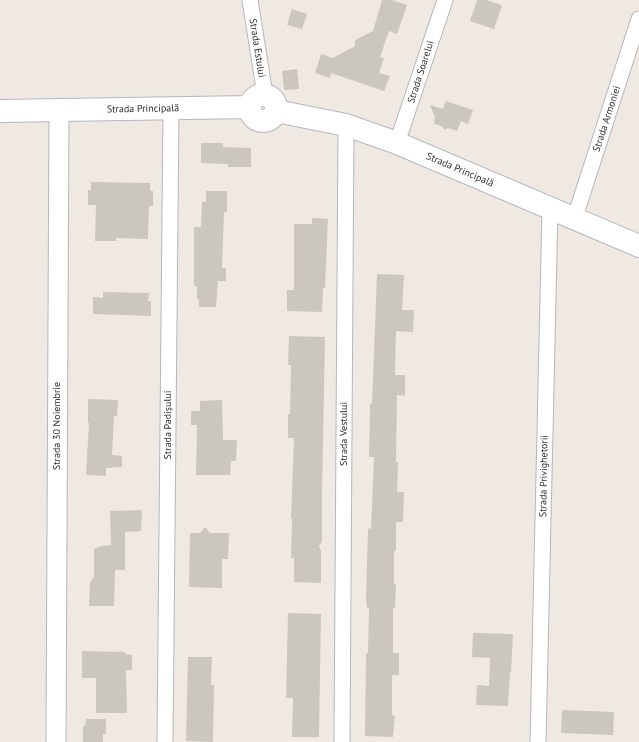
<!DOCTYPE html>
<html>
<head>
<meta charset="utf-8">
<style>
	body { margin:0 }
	canvas { display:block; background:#efe9e1 }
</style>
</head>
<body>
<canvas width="639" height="742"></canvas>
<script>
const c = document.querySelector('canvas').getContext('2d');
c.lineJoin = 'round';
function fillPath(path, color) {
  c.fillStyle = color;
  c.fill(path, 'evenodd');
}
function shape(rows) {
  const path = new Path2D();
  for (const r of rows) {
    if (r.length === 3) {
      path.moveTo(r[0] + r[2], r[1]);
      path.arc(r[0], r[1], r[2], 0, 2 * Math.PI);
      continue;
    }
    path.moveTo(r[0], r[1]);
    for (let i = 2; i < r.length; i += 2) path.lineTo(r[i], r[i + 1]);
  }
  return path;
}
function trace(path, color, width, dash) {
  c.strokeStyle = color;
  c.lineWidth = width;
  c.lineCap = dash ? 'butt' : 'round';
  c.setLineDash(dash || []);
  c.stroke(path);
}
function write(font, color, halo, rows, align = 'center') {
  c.font = font + ' "PT Sans",sans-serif';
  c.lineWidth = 3;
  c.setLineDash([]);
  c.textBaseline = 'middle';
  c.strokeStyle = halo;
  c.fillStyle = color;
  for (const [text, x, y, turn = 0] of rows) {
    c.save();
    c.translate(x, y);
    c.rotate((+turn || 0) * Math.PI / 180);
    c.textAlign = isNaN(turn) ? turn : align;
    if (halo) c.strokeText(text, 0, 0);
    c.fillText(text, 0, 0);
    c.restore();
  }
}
const building = shape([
	[382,0,392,0,407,5,397,34,389,31,380,57,384,58,379,73,390,76,384,91,331,73,330,78,315,73,321,54,333,58,355,46,355,40,373,31],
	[477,0,486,0,502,5,494,29,470,21],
	[292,9,307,14,302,29,287,25],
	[297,69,299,89,284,90,282,71],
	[446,101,473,110,468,124,461,121,457,131,448,128,444,130,442,126,434,124,435,117,430,105,443,109],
	[201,143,223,143,223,147,251,148,251,167,228,167,228,164,201,163],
	[91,182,150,183,150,191,153,191,153,206,149,206,148,239,116,238,116,241,95,241,96,205,88,205,88,190,91,190],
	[206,191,227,191,227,212,224,212,222,268,226,268,226,281,218,281,216,307,199,307,199,299,197,299,197,286,194,286,194,227,201,227,202,202,206,202],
	[312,218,328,219,325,288,323,288,322,312,287,311,287,290,294,290,294,224,312,224],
	[377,274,404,275,402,310,414,310,413,332,396,331,395,375,405,375,405,396,397,395,396,462,398,462,397,492,404,492,403,522,396,522,396,551,394,551,394,584,396,584,395,608,393,608,393,653,399,653,399,675,392,675,392,715,395,716,393,737,365,736,366,653,368,653,369,608,367,608,366,599,368,528,371,529,374,457,369,457,370,410,370,404,372,404],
	[103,292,149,293,148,301,151,301,151,316,93,314,93,297,103,298],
	[289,336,325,337,322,494,322,542,319,546,321,551,321,583,294,582,294,558,291,558,292,519,291,518,294,438,288,438,288,414,290,414,291,365,288,365],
	[88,399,118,400,117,416,114,416,112,455,122,456,122,467,106,468,106,476,86,475,89,423,88,423],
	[222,400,223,440,237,440,236,461,231,461,230,475,196,475,197,425,191,425,191,411,200,411,200,401],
	[142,510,141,531,125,532,125,570,115,570,114,606,89,606,90,583,94,576,94,549,101,546,111,545,110,511],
	[205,527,210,533,229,533,228,559,222,559,222,588,189,587,190,533,200,533],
	[288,613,321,614,319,737,292,737,293,698,286,698],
	[473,633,513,634,511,672,510,672,508,706,476,705,477,685,489,686,490,658,472,657],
	[82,651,125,652,125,654,132,655,132,670,126,670,127,713,96,713,96,678,82,678],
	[188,657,212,657,211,685,214,685,213,742,186,741],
	[562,710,614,712,613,735,561,733],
	[86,719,106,719,106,734,103,734,103,742,83,742,83,726,85,726]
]);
const minor = shape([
	[250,0,265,95],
	[397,143,445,0],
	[574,220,639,19],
	[165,742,171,109],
	[342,742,346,125],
	[538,742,550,209]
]);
const tertiary = shape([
	[56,742,59,110]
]);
const secondary = shape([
	[263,108,13],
	[0,111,250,107],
	[276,111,346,125,397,143,639,246]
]);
const streetNames = [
	["Strada Estului",257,48,81],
	["Strada Soarelui",421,72,-72],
	["Strada Principală",143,109,-1],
	["Strada Armoniei",607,119,-72],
	["Strada Principală",460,170,23],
	["Strada Padișului",168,425,-90],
	["Strada 30 Noiembrie",57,426,-90],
	["Strada Vestului",344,434,-90],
	["Strada Privighetorii",544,476,-89]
];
fillPath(building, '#cbc7bf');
trace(minor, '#b4b7c1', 17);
trace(tertiary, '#b4b7c1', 21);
trace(secondary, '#b4b7c1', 24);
trace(minor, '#fff', 15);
trace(tertiary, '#fff', 19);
trace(secondary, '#fff', 22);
write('10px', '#2e2e2e', '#fff', streetNames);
</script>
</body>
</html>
